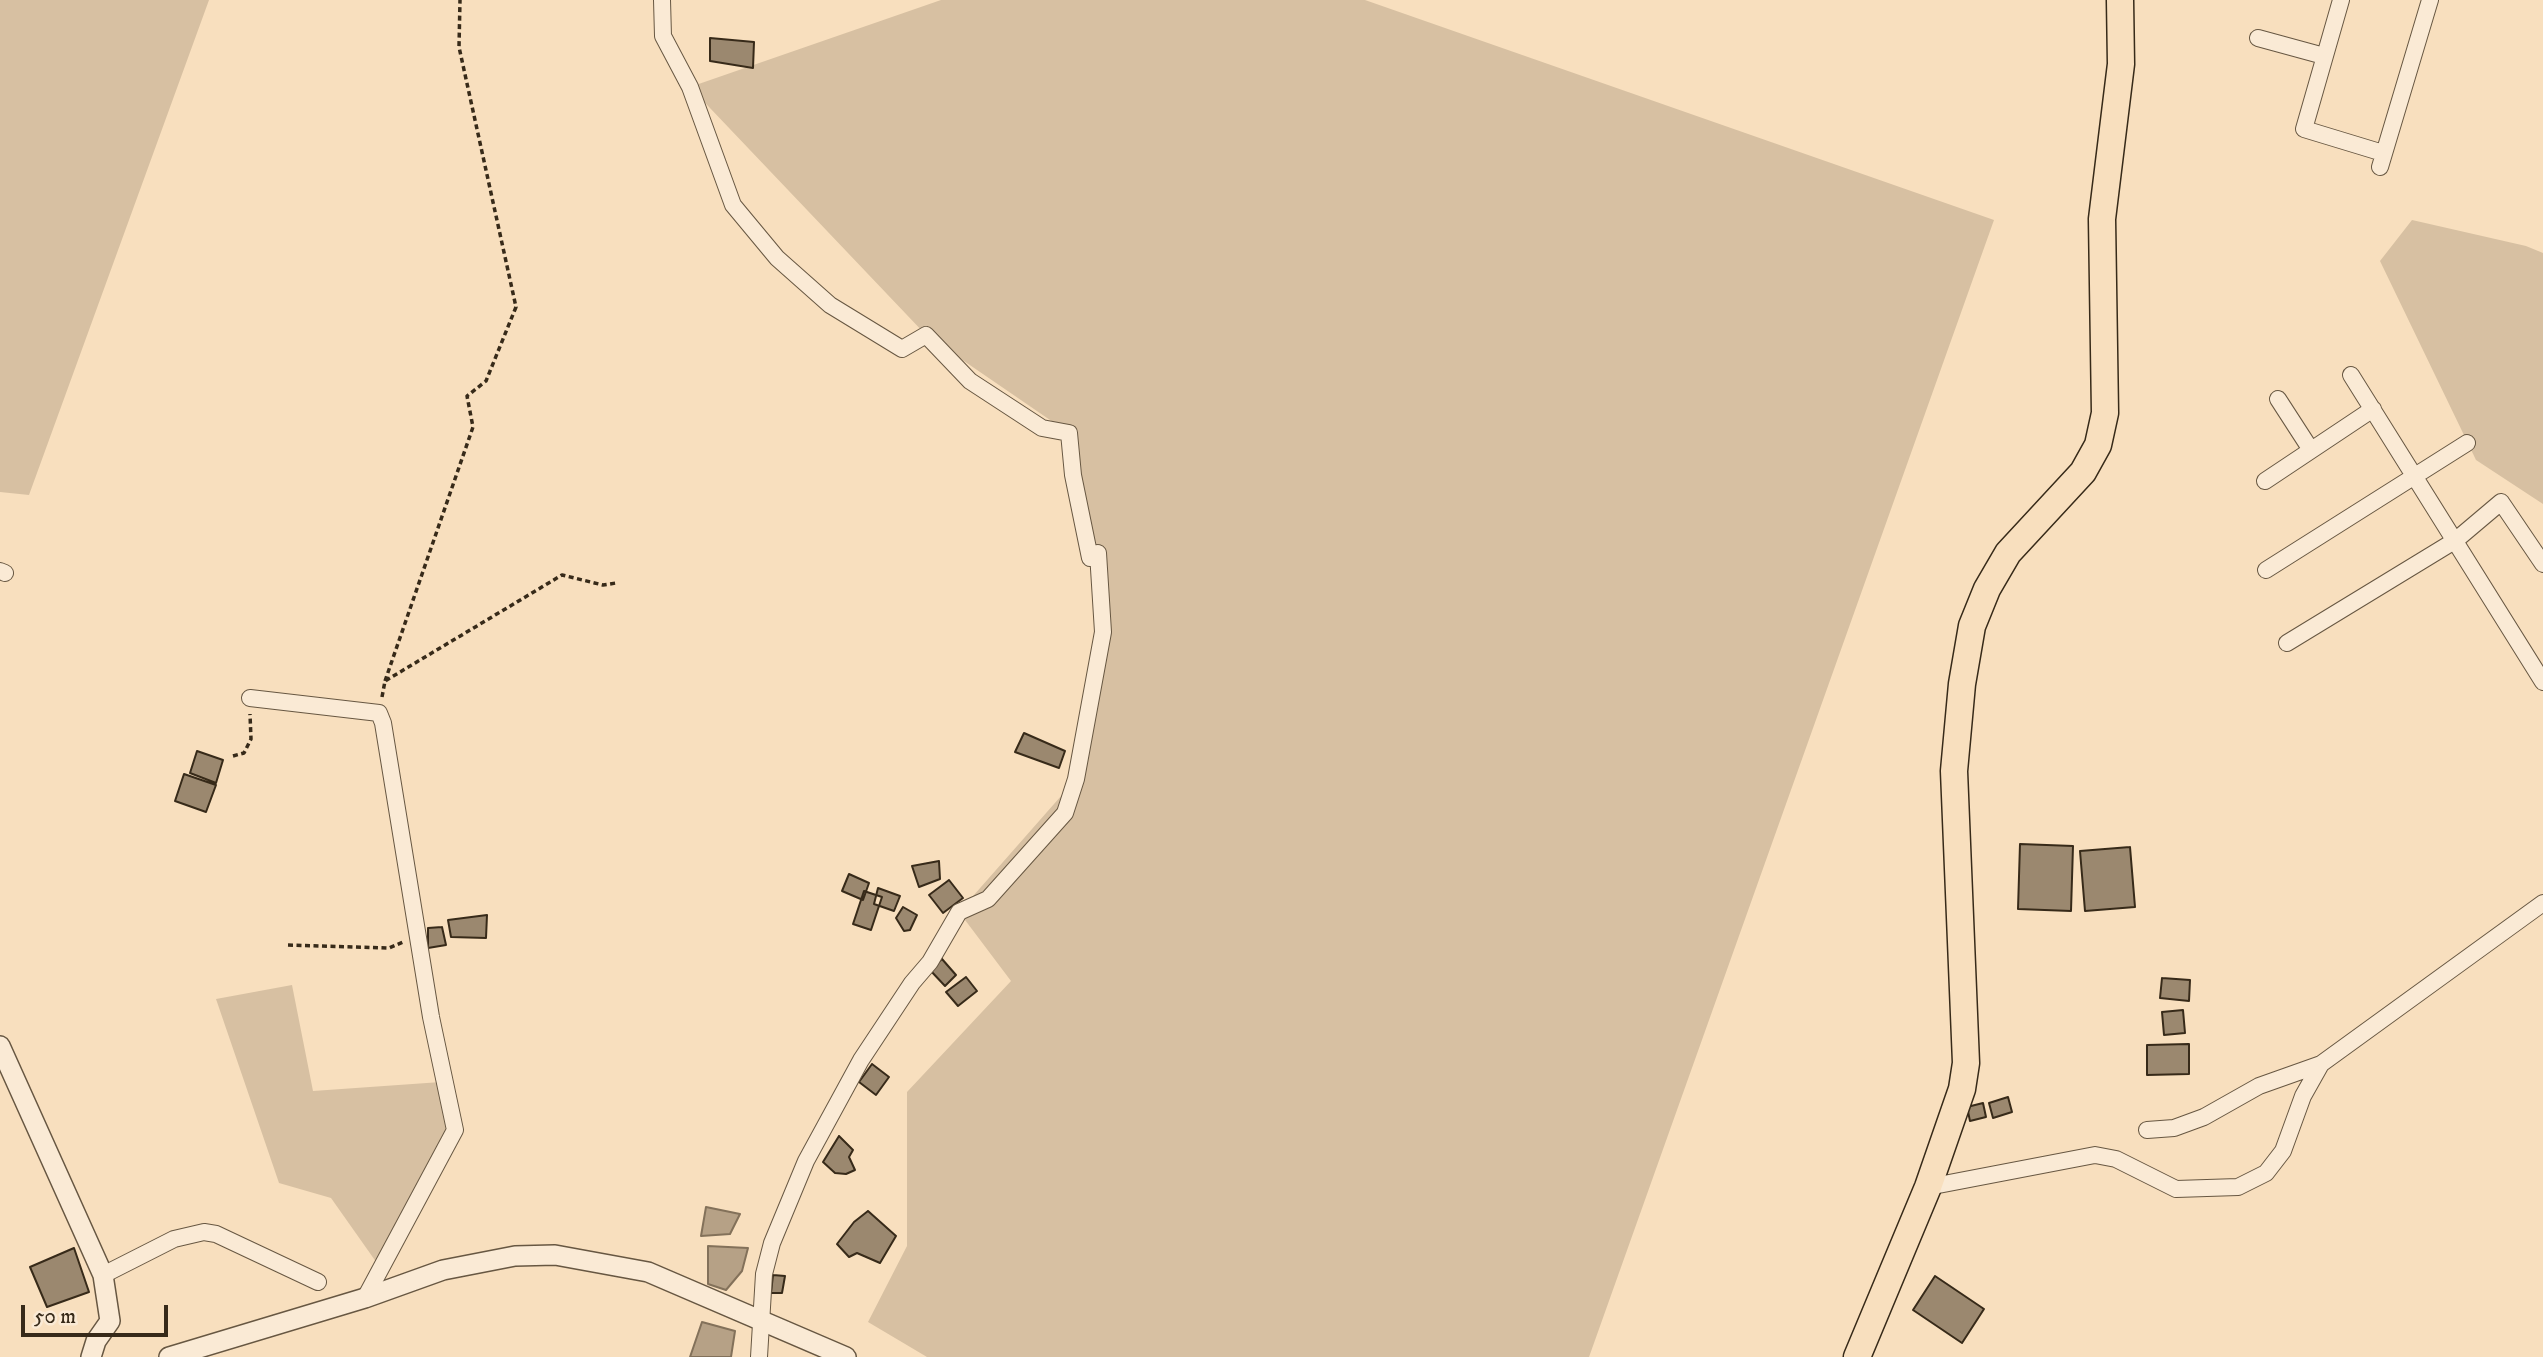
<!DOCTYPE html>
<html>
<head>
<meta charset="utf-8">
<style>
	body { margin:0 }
	#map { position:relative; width:2543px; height:1357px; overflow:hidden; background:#f8dfbe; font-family:"IM FELL DW Pica",serif }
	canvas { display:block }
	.scale { position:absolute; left:21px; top:1305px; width:147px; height:32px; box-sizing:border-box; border:4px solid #372a19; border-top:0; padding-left:9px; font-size:21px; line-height:24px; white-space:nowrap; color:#372a19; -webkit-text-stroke:5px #faead5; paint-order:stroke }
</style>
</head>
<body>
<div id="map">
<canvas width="2543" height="1357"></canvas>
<div class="scale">50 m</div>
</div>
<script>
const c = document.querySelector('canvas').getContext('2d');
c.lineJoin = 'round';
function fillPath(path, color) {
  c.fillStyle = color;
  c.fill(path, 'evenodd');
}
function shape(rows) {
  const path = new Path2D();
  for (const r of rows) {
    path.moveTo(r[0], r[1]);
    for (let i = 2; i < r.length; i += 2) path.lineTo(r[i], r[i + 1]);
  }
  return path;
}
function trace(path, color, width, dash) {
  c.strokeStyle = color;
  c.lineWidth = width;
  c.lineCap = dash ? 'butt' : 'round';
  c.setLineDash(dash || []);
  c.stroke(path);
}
const green = shape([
	[0,0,209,0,29,495,0,492],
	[941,0,1365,0,1994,220,1589,1357,927,1357,868,1322,907,1246,907,1092,1011,981,959,912,1076,779,1103,632,1098,553,1069,433,926,335,690,87],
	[2412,220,2526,246,2543,253,2543,504,2476,460,2380,261],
	[292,985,313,1091,441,1082,450,1126,379,1266,331,1198,279,1183,216,999]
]);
const water = shape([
	[706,1207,740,1214,730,1234,701,1236,706,1207],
	[708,1246,748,1248,742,1271,726,1290,708,1284,708,1246],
	[702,1322,735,1331,731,1357,690,1357,702,1322]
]);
const building = shape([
	[710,38,754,42,753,68,710,61,710,38],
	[1024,733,1065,751,1059,768,1015,752,1024,733],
	[197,751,223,760,216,783,190,773,197,751],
	[184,774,216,785,206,812,175,801,184,774],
	[2020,844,2073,846,2071,911,2018,909,2020,844],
	[2130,847,2135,907,2085,911,2080,851,2130,847],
	[939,861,940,879,919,887,912,866,939,861],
	[849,874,869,883,863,900,842,891,849,874],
	[949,880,963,898,943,913,929,895,949,880],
	[878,888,900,896,894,911,874,904,878,888],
	[864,891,882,897,871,930,853,924,864,891],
	[903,907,917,915,910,930,904,931,896,918,903,907],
	[487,915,486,938,451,937,448,920,487,915],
	[442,927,446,945,428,948,428,928,442,927],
	[942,959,956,975,945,986,930,970,942,959],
	[966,977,977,991,958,1006,946,992,966,977],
	[2162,978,2190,980,2189,1001,2160,998,2162,978],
	[2183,1010,2185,1033,2164,1035,2162,1012,2183,1010],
	[2189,1044,2189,1074,2147,1075,2147,1045,2189,1044],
	[872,1064,889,1077,876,1095,859,1082,872,1064],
	[2008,1097,2012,1112,1993,1118,1989,1103,2008,1097],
	[1983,1103,1986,1117,1970,1121,1967,1107,1983,1103],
	[839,1136,853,1150,849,1157,855,1170,846,1174,835,1173,823,1162,839,1136],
	[868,1211,896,1236,880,1263,857,1253,849,1257,837,1244,854,1222,868,1211],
	[74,1248,89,1292,47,1307,30,1267,74,1248],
	[773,1275,785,1276,782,1293,771,1293,773,1275],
	[1935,1276,1984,1309,1962,1343,1913,1310,1935,1276]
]);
const path = shape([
	[385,681,473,427,467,396,486,381,516,307,459,47,460,0],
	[382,697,385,681,562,575,603,585,616,583],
	[233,756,244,753,251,739,250,714],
	[288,945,389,948,403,942]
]);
const minor = shape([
	[662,0,663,36,690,87,733,205,777,258,830,305,902,349,926,335,970,381,1042,428,1069,433,1073,475,1090,558,1098,553,1103,632,1076,779,1065,813,988,899,959,912,930,962,912,983,861,1060,806,1161,772,1243,764,1274,759,1357],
	[2341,0,2304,129,2383,153],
	[2258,38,2324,56],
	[2380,167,2430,0],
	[2351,375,2543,682],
	[2278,399,2311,450],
	[2265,481,2373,409],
	[2266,570,2467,443],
	[0,571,5,573],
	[2287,643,2456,540,2501,502,2543,564],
	[250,698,379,713,383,723,431,1017,455,1130,365,1298],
	[2147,1130,2174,1128,2204,1117,2259,1086,2321,1064],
	[1928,1187,2095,1155,2116,1159,2176,1189,2238,1187,2266,1173,2283,1151,2303,1096,2321,1064,2543,903],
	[103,1275,174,1239,204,1232,216,1234,318,1282]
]);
const tertiary = shape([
	[0,1046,103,1275,110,1321,96,1341,91,1357],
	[169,1357,365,1298,443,1270,515,1256,555,1255,648,1272,846,1357]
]);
const primary = shape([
	[1857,1357,1928,1187,1962,1089,1966,1063,1954,771,1962,684,1972,626,1987,589,2008,553,2083,472,2098,445,2105,413,2102,219,2121,64,2120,0]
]);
fillPath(green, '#d7c0a2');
fillPath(water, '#b6a186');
trace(water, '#83715a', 2);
fillPath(building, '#9b886f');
trace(building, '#372a19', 2);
trace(minor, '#675742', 18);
trace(tertiary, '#675742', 22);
trace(primary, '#372a19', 29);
trace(path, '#372a19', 3.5, [5, 3.5]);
trace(minor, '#faead5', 16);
trace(tertiary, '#faead5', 19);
trace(primary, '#f8dfbe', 26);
</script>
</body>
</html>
